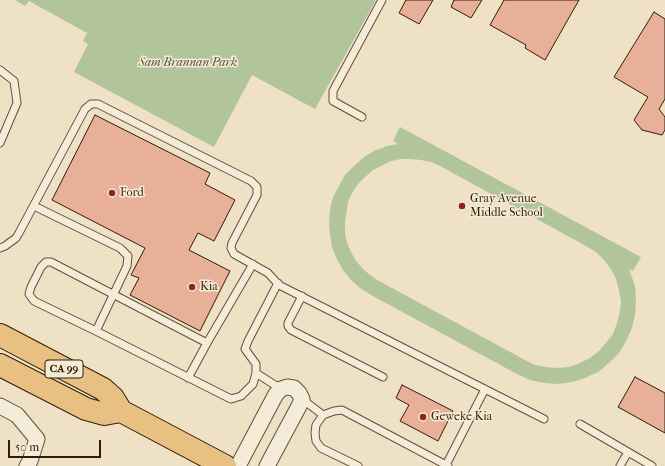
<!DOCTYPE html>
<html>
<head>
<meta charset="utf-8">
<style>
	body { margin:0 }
	#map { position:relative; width:665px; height:466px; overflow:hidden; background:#eee1c5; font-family:"IM FELL French Canon",serif }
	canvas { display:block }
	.scale { position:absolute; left:8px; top:440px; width:93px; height:18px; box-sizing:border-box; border:2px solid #331e04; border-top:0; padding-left:5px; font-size:12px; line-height:14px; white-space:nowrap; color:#331e04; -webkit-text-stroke:3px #f4ecd9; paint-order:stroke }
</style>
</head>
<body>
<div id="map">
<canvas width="665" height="466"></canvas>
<div class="scale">50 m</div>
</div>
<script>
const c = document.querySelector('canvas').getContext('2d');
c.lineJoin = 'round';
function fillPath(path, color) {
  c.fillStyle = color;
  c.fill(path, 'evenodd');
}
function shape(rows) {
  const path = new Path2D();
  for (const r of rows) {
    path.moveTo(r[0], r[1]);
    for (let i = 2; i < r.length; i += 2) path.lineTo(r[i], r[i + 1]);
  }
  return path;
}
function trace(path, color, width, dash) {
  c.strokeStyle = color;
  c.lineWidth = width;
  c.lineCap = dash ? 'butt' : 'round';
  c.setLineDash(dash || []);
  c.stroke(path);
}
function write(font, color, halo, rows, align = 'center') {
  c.font = font + ' "IM FELL French Canon",serif';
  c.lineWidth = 3;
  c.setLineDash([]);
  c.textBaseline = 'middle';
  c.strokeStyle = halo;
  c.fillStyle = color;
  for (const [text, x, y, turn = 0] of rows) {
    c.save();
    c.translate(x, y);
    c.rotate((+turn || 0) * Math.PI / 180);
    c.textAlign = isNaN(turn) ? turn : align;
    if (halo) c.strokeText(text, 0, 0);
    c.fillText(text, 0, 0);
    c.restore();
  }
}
const green = shape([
	[15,0,376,0,315,109,252,75,214,147,74,72,88,44,83,41,87,33,29,1,25,6],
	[400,127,641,257,633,271,629,269,635,286,636,300,635,314,632,328,626,341,619,353,609,363,598,372,585,378,572,382,558,384,544,383,530,380,517,374,371,295,360,288,351,280,343,270,337,259,332,247,330,235,329,222,330,209,333,197,345,175,354,166,364,157,374,151,387,146,398,144,393,141],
	[401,159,411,159,421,160,431,162,440,166,586,246,596,252,604,260,611,269,616,279,619,290,621,301,620,312,617,323,613,334,606,343,599,351,590,358,580,363,569,367,558,368,546,367,535,365,525,360,379,281,370,275,363,269,356,261,351,252,347,243,345,233,345,222,348,202,352,193,358,184,365,177,373,170,391,161]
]);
const building = shape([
	[406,0,433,0,419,24,399,13,406,0],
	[454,0,482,0,471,18,451,7,454,0],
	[504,0,579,0,545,60,525,48,526,45,490,25,504,0],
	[654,12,665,19,665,99,659,109,665,117,665,130,662,135,642,130,634,120,648,97,614,77,654,12],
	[95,115,210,173,205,184,235,200,214,241,198,233,189,250,230,271,200,331,130,295,139,278,131,275,145,248,52,200,95,115],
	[635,377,665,393,665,433,618,407,635,377],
	[402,385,453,411,438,441,400,421,409,405,396,398,402,385]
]);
const lane = shape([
	[0,70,14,81,17,103,0,143],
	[362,117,333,101,333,91,382,0],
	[34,206,120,248,128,256,127,266,96,331,231,399,241,396,253,384,256,373,256,364,245,349,248,341,278,283],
	[0,248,5,246,16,238,19,233,85,109,91,104,98,104,251,181,257,187,257,195,232,243,231,248,234,254,268,273,279,285,544,419],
	[302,296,288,323,288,326,291,330,383,377],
	[96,331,34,301,29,294,31,287,41,267,46,262,51,262,207,343,253,264],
	[256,373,281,389],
	[188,378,207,343],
	[302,399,323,415],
	[580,424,652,466],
	[446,465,485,389],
	[358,466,321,448,316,441,315,433,316,425,323,415,334,411,342,410,448,466],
	[620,466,628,452]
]);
const street = shape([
	[0,406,17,415,37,439,30,461,27,466],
	[238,466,276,394,281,389,287,387,294,388,299,393,302,399,299,406,267,466]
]);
const highway = shape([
	[0,335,103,389,113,398,121,411,225,466],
	[0,365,86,409,104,414,121,411]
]);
const markers = [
	[112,193,4,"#8f2418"],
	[462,206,4,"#8f2418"],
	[192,287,4,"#8f2418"],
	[423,417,4,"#8f2418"]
];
const shields = [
	[64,369,38]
];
const shieldNames = [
	["CA 99",64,369]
];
const parkNames = [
	["Sam Brannan Park",188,63]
];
const poiNames = [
	["Ford",120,193],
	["Gray Avenue",470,199],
	["Middle School",470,213],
	["Kia",200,287],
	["Geweke Kia",431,417]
];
fillPath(green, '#b2c49a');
fillPath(building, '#e8af99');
trace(building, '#331e04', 1);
trace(lane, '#624f34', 9);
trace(street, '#624f34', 17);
trace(highway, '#331e04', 24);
trace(lane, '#f4ecd9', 7);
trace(street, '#f4ecd9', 15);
trace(highway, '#e7c082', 22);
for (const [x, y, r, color] of markers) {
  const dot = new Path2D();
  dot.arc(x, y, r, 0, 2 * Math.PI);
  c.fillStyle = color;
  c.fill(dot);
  trace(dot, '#f4ecd9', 1.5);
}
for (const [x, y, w] of shields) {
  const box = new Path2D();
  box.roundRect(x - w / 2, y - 9, w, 18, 3);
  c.fillStyle = '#f4ecd9';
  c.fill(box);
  trace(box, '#331e04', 1);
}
write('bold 11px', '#331e04', null, shieldNames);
write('italic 12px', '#595031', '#f4ecd9', parkNames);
write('12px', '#331e04', '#f4ecd9', poiNames, 'left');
</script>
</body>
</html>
